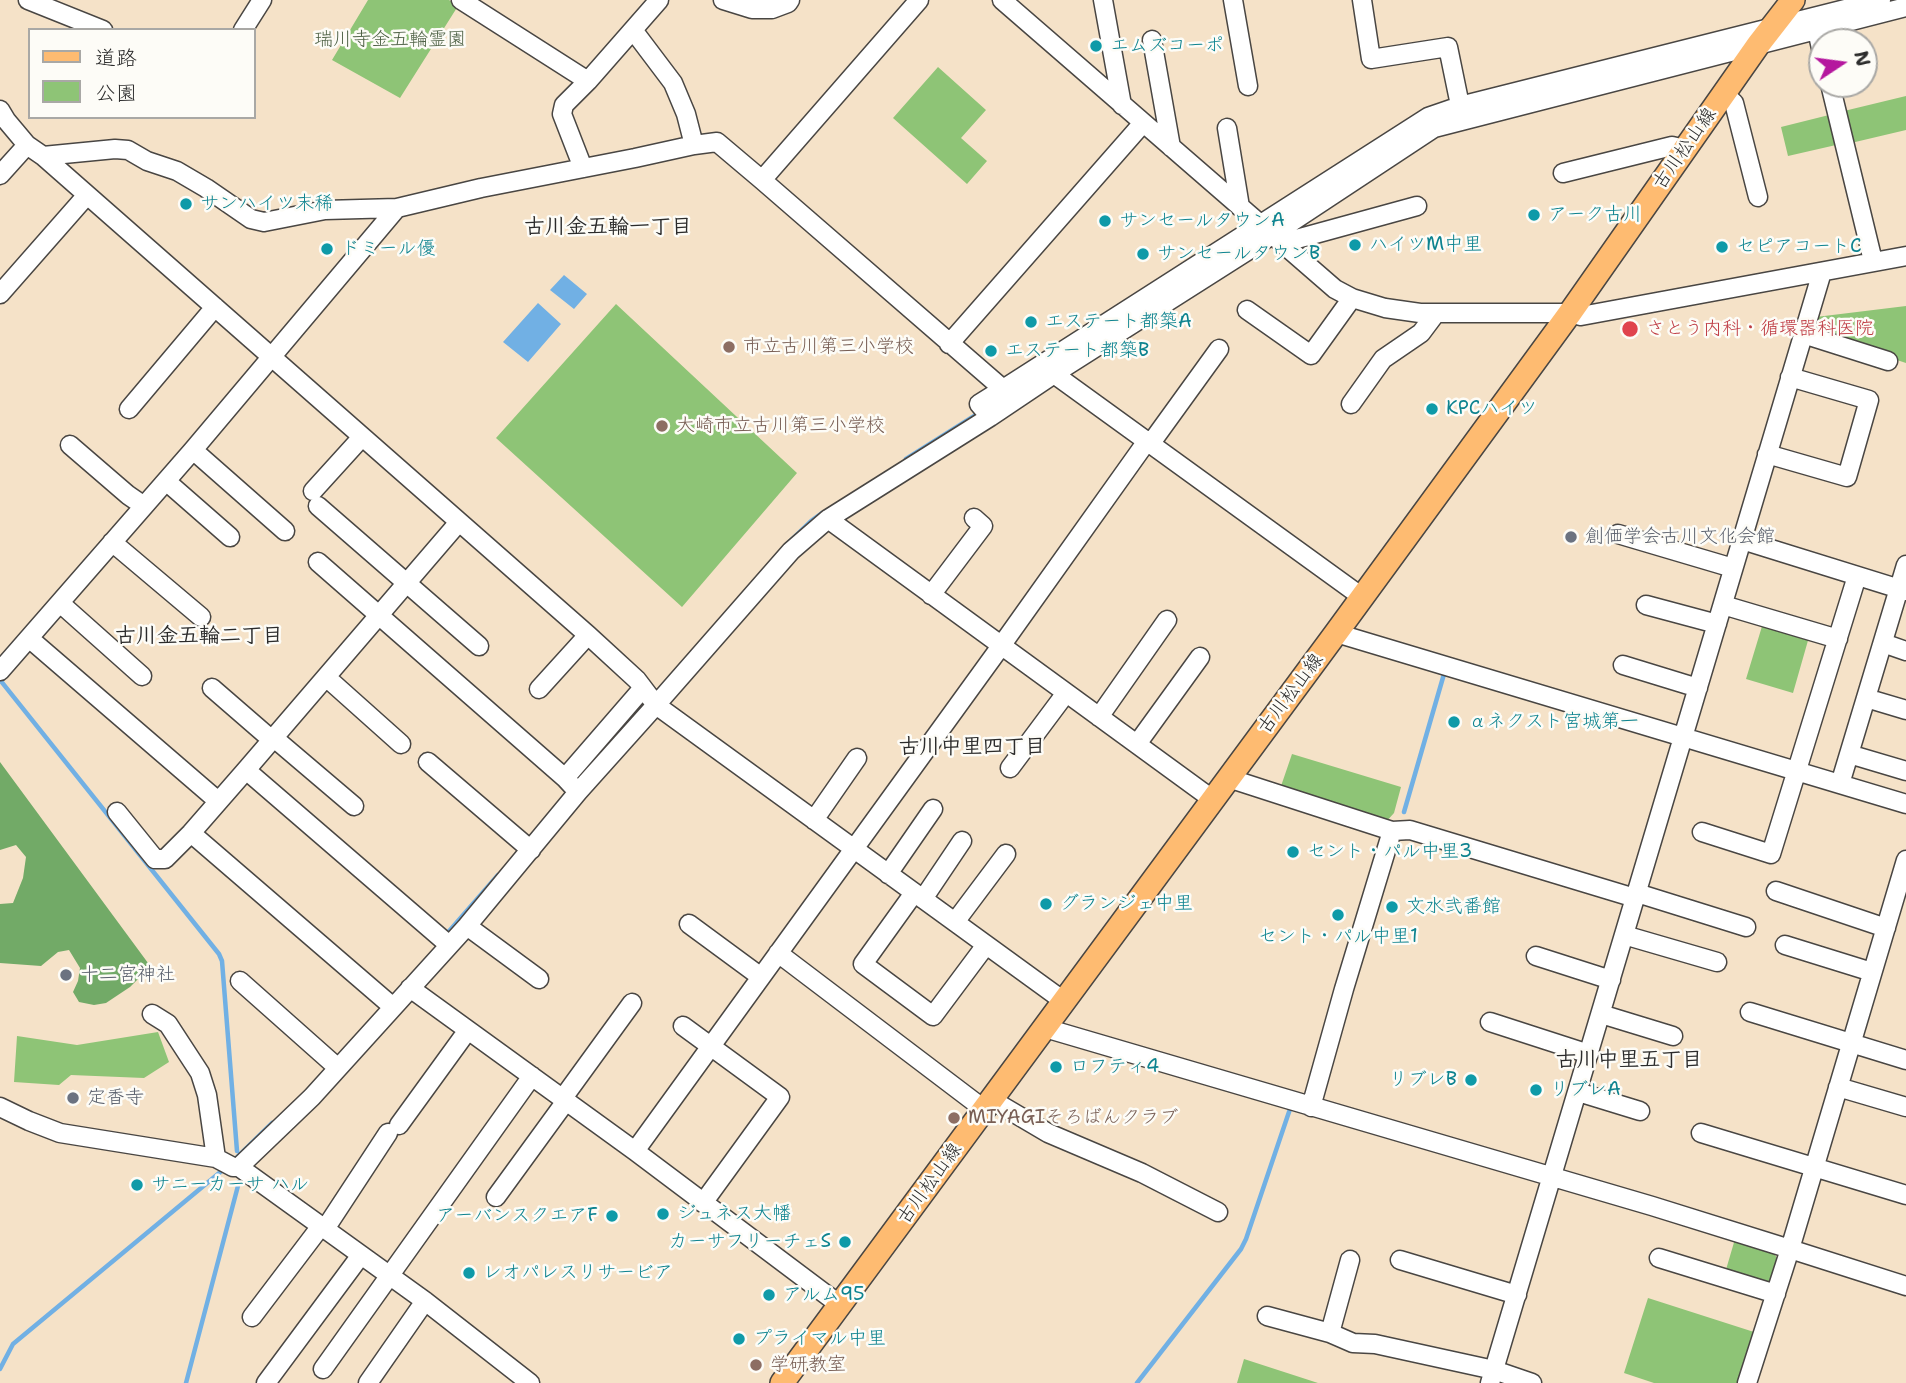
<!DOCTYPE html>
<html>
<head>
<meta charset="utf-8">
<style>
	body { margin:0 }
	#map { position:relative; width:1906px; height:1383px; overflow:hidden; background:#f5e2c8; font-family:"Shantell Sans","Klee One",sans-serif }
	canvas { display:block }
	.legend { position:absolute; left:28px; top:28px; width:228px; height:91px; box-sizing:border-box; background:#fdfcf7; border:2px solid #a9a8a5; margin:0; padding:9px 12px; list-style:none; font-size:21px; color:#2b2b2b }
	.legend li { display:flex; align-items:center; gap:14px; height:35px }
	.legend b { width:35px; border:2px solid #a9a8a5 }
	.north { position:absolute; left:1808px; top:28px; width:70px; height:70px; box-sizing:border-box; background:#fdfcf7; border:2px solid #a9a8a5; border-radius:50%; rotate:77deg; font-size:19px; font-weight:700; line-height:28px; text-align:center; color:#2b2b2b }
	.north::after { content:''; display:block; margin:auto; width:24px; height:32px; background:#b5179e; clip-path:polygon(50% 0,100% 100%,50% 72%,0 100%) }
</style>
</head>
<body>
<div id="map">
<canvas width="1906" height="1383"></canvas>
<ul class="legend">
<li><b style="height:9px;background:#febb71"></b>道路</li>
<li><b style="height:19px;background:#8ec476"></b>公園</li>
</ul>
<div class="north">N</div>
</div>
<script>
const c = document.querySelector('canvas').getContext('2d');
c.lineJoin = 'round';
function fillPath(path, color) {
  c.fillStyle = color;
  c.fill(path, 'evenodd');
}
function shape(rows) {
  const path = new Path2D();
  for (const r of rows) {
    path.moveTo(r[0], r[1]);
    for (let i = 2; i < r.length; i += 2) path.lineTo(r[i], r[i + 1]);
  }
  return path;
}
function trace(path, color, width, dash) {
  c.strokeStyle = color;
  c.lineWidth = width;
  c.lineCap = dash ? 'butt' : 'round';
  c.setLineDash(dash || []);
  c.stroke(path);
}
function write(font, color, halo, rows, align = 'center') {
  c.font = font + ' "Shantell Sans","Klee One",sans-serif';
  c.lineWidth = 5;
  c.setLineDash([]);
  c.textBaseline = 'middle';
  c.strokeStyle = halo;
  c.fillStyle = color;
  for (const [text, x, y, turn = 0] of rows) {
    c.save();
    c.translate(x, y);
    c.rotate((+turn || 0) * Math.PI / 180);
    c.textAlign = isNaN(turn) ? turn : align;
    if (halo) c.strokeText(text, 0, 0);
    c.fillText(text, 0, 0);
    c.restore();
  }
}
const green = shape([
	[368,0,449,0,458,6,400,98,332,60],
	[938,67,986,110,961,138,987,161,967,184,893,118],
	[1906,96,1906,130,1851,143,1844,111],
	[1829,115,1836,145,1788,156,1781,127],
	[616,304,797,473,682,607,496,438],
	[1906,306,1906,363,1812,332,1816,317],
	[1763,623,1809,637,1793,693,1746,679],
	[1292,754,1401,787,1394,813,1385,823,1280,789],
	[158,1032,169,1062,144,1078,71,1075,59,1085,14,1082,17,1036,77,1045],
	[1735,1239,1772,1250,1778,1260,1770,1287,1725,1273],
	[1648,1298,1754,1332,1738,1383,1654,1383,1624,1373],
	[1244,1359,1318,1383,1237,1383]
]);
const forest = shape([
	[0,762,148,963,143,974,130,987,106,1003,94,1005,79,1002,73,992,78,981,80,968,69,950,58,952,41,966,0,963,0,904,13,903,23,878,26,857,16,845,0,850]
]);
const water = shape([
	[564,275,587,294,574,309,550,290],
	[538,303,561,324,528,362,503,342]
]);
const stream = shape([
	[906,459,979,413],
	[787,544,811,521,822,513],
	[0,680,219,954,222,961,237,1151],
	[1404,812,1444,674],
	[444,937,498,875],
	[233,1161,272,1123],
	[0,1369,13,1344,224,1169],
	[186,1383,239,1182],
	[1137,1383,1241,1249,1246,1239,1290,1109]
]);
const minor = shape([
	[28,0,103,30],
	[461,0,588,81],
	[723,0,752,9,772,9,788,3,790,0],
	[1002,0,1335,289,1352,298,1385,308,1420,313,1570,313,1581,316,1906,256],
	[1103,0,1122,105],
	[1233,0,1248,86],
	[1362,0,1371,59,1448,47,1462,115],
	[243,30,262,0],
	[633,30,673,83,686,114,694,145],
	[1817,30,1822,53],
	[1152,40,1171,147],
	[1830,84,1873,261],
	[1724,94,1734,103,1758,197],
	[0,110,6,120,27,145,43,156,115,149,128,150,147,161,177,171,206,188,251,219,264,222,325,210,397,208],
	[1227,128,1240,207],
	[43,156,588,635,637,680,656,705,1065,1002],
	[583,168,562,114,564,105,588,81,659,0],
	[1563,173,1672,146,1685,149],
	[0,175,27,145],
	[762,180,919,0],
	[1285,246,1293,240,1417,206],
	[0,294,87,195],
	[1247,310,1311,355,1352,298],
	[1803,334,1888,361],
	[949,344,1143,123],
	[1054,374,1260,243,1434,128,1906,7],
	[1003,389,1428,117,1460,106,1881,0],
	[1351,404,1383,359,1421,333,1436,313],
	[129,409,215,307],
	[1151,443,1219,349],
	[70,445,128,495,144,506],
	[193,450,285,531],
	[1767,454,1847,477,1869,400,1790,377],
	[166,481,230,537],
	[313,491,362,437],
	[318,506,479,646],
	[828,519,1212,799],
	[1618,534,1733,568],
	[1742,540,1906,591],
	[112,542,201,617],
	[318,562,565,778,578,792],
	[931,595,983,526,974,518],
	[60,603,142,676],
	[1646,605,1717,624],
	[1723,605,1838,639],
	[1336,633,1906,804],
	[30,639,218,801],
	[1883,643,1906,651],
	[1623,665,1698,688],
	[0,671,193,450,397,208,481,188,635,158,694,145,717,142,762,180,1003,389,979,404,990,417],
	[326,677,401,744],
	[212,688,272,740],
	[539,689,588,635],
	[1866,698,1906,710],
	[1099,717,1167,620],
	[274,738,354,806],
	[1137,744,1200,657],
	[1849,754,1906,771],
	[428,762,531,850],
	[1010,768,1066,693],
	[246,770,449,945],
	[565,778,643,688],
	[1228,778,1392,831,1410,830,1635,898],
	[1840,784,1906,565],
	[117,812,155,859,165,859,191,833,246,770,459,522],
	[814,820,857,758],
	[1702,832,1771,854,1857,576],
	[191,833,393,1007],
	[888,874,933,809],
	[1776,891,1886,928],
	[914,893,863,964,933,1016,986,945],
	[1637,893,1746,927],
	[923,899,962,841],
	[955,922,1006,854],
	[689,924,761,977],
	[467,926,539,979],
	[1624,935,1717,962],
	[1785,945,1872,972],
	[778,953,985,1110],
	[1536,956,1611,980],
	[240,981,338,1068],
	[410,988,635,1151,840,1305],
	[1750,1012,1906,1060],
	[152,1014,168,1024,200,1073,207,1095,216,1158],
	[1601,1014,1673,1036],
	[1490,1022,1589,1054],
	[683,1026,780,1097,703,1203],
	[1045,1028,1652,1206,1790,1249,1906,860],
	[1838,1087,1906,1107],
	[1578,1092,1640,1111],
	[563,1098,632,1003],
	[992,1100,1048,1133,1142,1173,1218,1212],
	[0,1107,29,1121,60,1133,216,1158,233,1167,239,1167,425,1301,530,1383],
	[1311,1107,1344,989,1392,831],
	[399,1125,468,1030],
	[1701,1133,1906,1195],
	[635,1151,1001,646,1147,441],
	[239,1167,312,1097,467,926,578,792,656,705,791,551,828,519,990,417,1054,374,1362,597],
	[496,1197,566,1101],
	[325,1229,388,1133],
	[1659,1258,1776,1294],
	[1400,1260,1517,1295],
	[1267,1316,1330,1333,1353,1343,1375,1344,1494,1370,1532,1383],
	[252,1317,321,1226],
	[1330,1333,1350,1260],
	[323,1369,532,1076],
	[266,1383,361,1255],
	[368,1383,425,1301],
	[1490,1383,1822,272],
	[1747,1383,1790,1249,1906,1286]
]);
const major = shape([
	[782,1383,1336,633,1570,313,1758,45,1793,0]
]);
const markers = [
	[1096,46,7,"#0f9aa8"],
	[186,204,7,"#0f9aa8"],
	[1534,215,7,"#0f9aa8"],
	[1105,221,7,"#0f9aa8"],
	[1355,245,7,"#0f9aa8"],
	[1722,247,7,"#0f9aa8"],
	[327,249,7,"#0f9aa8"],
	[1143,254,7,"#0f9aa8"],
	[1031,322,7,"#0f9aa8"],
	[1630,329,9,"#e0444e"],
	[729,347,7,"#8d6e63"],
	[991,351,7,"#0f9aa8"],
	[1432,409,7,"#0f9aa8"],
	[662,426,7,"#8d6e63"],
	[1571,537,7,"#6b7280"],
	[1454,722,7,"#0f9aa8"],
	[1293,852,7,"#0f9aa8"],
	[1046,904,7,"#0f9aa8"],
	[1392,907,7,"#0f9aa8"],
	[1338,915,7,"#0f9aa8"],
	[66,975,7,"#6b7280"],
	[1056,1067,7,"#0f9aa8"],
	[1471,1080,7,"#0f9aa8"],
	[1536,1090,7,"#0f9aa8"],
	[73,1098,7,"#6b7280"],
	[954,1118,7,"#8d6e63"],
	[137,1185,7,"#0f9aa8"],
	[663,1214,7,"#0f9aa8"],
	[612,1216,7,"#0f9aa8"],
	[845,1242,7,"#0f9aa8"],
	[469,1273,7,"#0f9aa8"],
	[769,1295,7,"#0f9aa8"],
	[739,1339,7,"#0f9aa8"],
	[756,1365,7,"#8d6e63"]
];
const parkNames = [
	["瑞川寺金五輪霊園",390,40]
];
const cultureNames = [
	["エムズコーポ",1110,46],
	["サンハイツ末稀",200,204],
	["アーク古川",1548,215],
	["サンセールタウンA",1119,221],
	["ハイツM中里",1369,245],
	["セピアコートC",1736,247],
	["ドミール優",341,249],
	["サンセールタウンB",1157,254],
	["エステート都築A",1045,322],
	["エステート都築B",1005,351],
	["KPCハイツ",1446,409],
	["αネクスト宮城第一",1468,722],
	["セント・パル中里3",1307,852],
	["グランジェ中里",1060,904],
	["文水弐番館",1406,907],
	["セント・パル中里1",1338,937,"center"],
	["ロフティ4",1070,1067],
	["リブレB",1457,1080,"right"],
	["リブレA",1550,1090],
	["サニーカーサ ハル",151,1185],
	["ジュネス大幡",677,1214],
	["アーバンスクエアF",598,1216,"right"],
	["カーサフリーチェS",831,1242,"right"],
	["レオパレスリサービア",483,1273],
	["アルム95",783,1295],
	["プライマル中里",753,1339]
];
const streetNames = [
	["古川松山線",1685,149,-55],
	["古川松山線",1291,694,-53],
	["古川松山線",930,1184,-54]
];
const healthNames = [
	["さとう内科・循環器科医院",1646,329]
];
const educationNames = [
	["市立古川第三小学校",743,347],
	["大崎市立古川第三小学校",676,426],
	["MIYAGIそろばんクラブ",968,1118],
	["学研教室",770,1365]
];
const worshipNames = [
	["創価学会古川文化会館",1585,537],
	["十二宮神社",80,975],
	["定香寺",87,1098]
];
const neighbourhoodNames = [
	["古川金五輪一丁目",608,228],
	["古川金五輪二丁目",199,637],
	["古川中里四丁目",972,748],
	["古川中里五丁目",1629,1061]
];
fillPath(green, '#8ec476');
fillPath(forest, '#72aa67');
fillPath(water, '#71b0e4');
trace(stream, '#71b0e4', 4.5);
trace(minor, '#494643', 21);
trace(major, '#494643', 26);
trace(minor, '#fff', 18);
trace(major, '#febb71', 23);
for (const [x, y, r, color] of markers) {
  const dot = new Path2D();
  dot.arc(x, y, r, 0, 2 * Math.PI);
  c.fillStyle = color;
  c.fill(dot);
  trace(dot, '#fdfcf7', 2.5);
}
write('19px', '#4e6145', '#fdfcf7', parkNames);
write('19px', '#0d838f', '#fdfcf7', cultureNames, 'left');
write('19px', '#2b2b2b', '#fdfcf7', streetNames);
write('19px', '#be3a42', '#fdfcf7', healthNames, 'left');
write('19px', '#785e54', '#fdfcf7', educationNames, 'left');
write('19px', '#5b616d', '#fdfcf7', worshipNames, 'left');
write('bold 21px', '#2b2b2b', '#fdfcf7', neighbourhoodNames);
</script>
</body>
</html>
